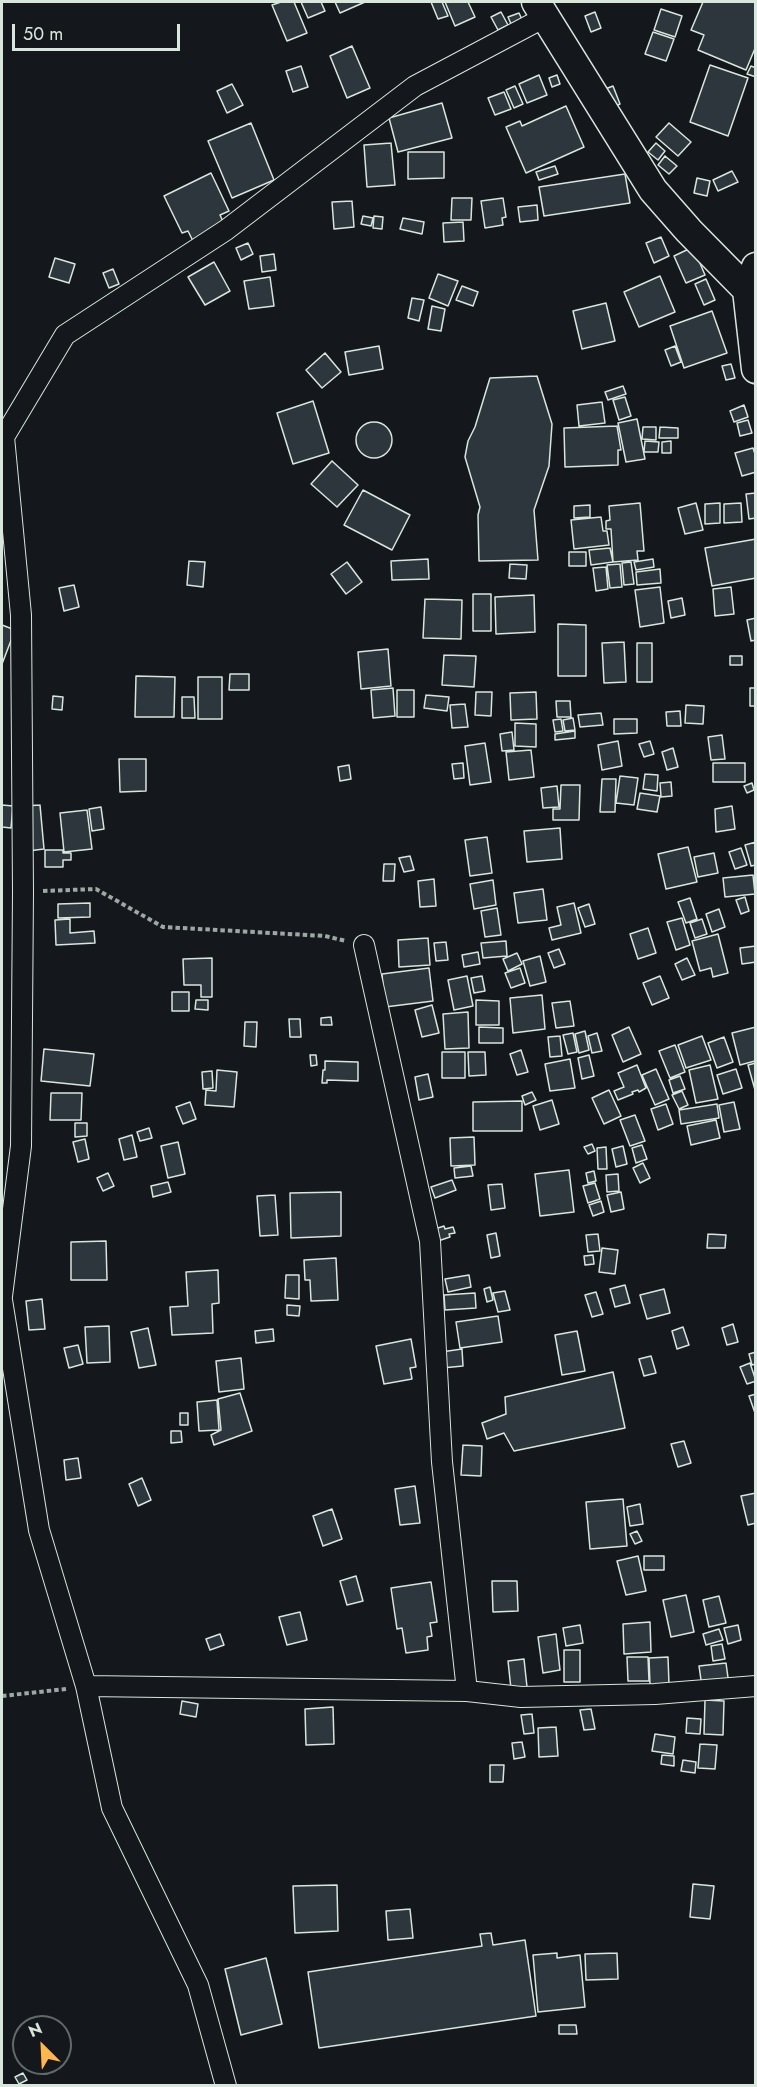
<!DOCTYPE html>
<html>
<head>
<meta charset="utf-8">
<style>
	body { margin:0 }
	#map { position:relative; width:757px; height:2087px; overflow:hidden; background:#14181c; font-family:Jost,sans-serif }
	canvas { display:block }
	.frame { position:absolute; inset:0; border:3px solid #d8e6dc; pointer-events:none }
	.north { position:absolute; left:12px; top:2015px; width:60px; height:60px; box-sizing:border-box; background:#14181c; border:2px solid #626a69; border-radius:50%; rotate:336deg; font-size:16px; font-weight:700; line-height:24px; text-align:center; color:#d8e6dc }
	.north::after { content:''; display:block; margin:auto; width:21px; height:27px; background:#ffb74d; clip-path:polygon(50% 0,100% 100%,50% 72%,0 100%) }
	.scale { position:absolute; left:12px; top:24px; width:168px; height:27px; box-sizing:border-box; border:3px solid #d8e6dc; border-top:0; padding-left:8px; font-size:18px; line-height:21px; white-space:nowrap; color:#d8e6dc; -webkit-text-stroke:4px #14181c; paint-order:stroke }
</style>
</head>
<body>
<div id="map">
<canvas width="757" height="2087"></canvas>
<div class="frame"></div>
<div class="north">N</div>
<div class="scale">50 m</div>
</div>
<script>
const c = document.querySelector('canvas').getContext('2d');
c.lineJoin = 'round';
function fillPath(path, color) {
  c.fillStyle = color;
  c.fill(path, 'evenodd');
}
function shape(rows) {
  const path = new Path2D();
  for (const r of rows) {
    if (r.length === 3) {
      path.moveTo(r[0] + r[2], r[1]);
      path.arc(r[0], r[1], r[2], 0, 2 * Math.PI);
      continue;
    }
    path.moveTo(r[0], r[1]);
    for (let i = 2; i < r.length; i += 2) path.lineTo(r[i], r[i + 1]);
  }
  return path;
}
function trace(path, color, width, dash) {
  c.strokeStyle = color;
  c.lineWidth = width;
  c.lineCap = dash ? 'butt' : 'round';
  c.setLineDash(dash || []);
  c.stroke(path);
}
const building = shape([
	[281,2,294,2,307,33,287,41,272,5,281,2],
	[301,2,321,2,325,11,308,18,301,2],
	[335,2,365,2,340,13,335,2],
	[431,2,442,2,448,16,438,19,431,2],
	[445,2,468,2,475,17,455,26,445,2],
	[703,2,756,2,756,46,746,70,698,50,704,35,691,30,703,2],
	[661,9,682,16,675,37,654,30,661,9],
	[501,12,508,25,498,30,491,17,501,12],
	[595,12,601,28,591,32,585,16,595,12],
	[519,13,525,26,514,31,508,17,519,13],
	[653,32,674,39,666,61,645,54,653,32],
	[352,46,370,88,347,98,330,56,352,46],
	[710,65,748,78,728,136,690,122,710,65],
	[301,66,308,87,293,92,286,71,301,66],
	[751,66,756,68,756,77,747,74,751,66],
	[539,75,547,95,527,103,519,84,539,75],
	[557,75,560,84,552,87,549,78,557,75],
	[232,84,243,105,227,113,217,91,232,84],
	[515,86,523,104,514,108,506,90,515,86],
	[613,86,620,104,608,109,600,91,613,86],
	[504,92,511,109,495,115,488,98,504,92],
	[442,103,452,138,398,152,389,118,442,103],
	[566,106,584,147,526,173,506,127,520,121,522,126,566,106],
	[251,123,274,180,232,198,208,141,251,123],
	[669,123,691,142,678,156,656,137,669,123],
	[391,143,395,185,367,187,364,145,391,143],
	[656,143,665,151,658,160,648,152,656,143],
	[408,152,444,152,444,178,408,179,408,152],
	[665,156,677,166,669,174,658,165,665,156],
	[555,166,558,174,539,180,536,172,555,166],
	[732,171,738,182,718,191,713,180,732,171],
	[211,173,229,211,220,215,225,226,193,241,188,231,182,233,164,196,211,173],
	[625,174,630,203,544,216,539,187,625,174],
	[697,178,710,181,707,196,694,193,697,178],
	[452,198,472,198,471,220,451,220,452,198],
	[503,198,506,217,502,218,503,225,485,228,481,201,503,198],
	[352,201,354,227,334,229,332,202,352,201],
	[537,205,538,220,520,222,518,207,537,205],
	[363,216,373,218,371,226,361,224,363,216],
	[374,216,383,217,382,229,373,228,374,216],
	[403,218,424,222,422,234,400,229,403,218],
	[463,222,464,241,444,242,443,223,463,222],
	[661,237,669,256,654,263,646,243,661,237],
	[248,243,253,254,241,260,236,248,248,243],
	[693,247,705,275,686,283,674,256,693,247],
	[274,254,276,270,262,272,260,256,274,254],
	[55,258,75,264,69,283,49,277,55,258],
	[214,262,230,291,205,305,188,277,214,262],
	[113,269,119,284,109,288,103,273,113,269],
	[438,274,458,281,448,306,429,298,438,274],
	[660,276,675,312,639,327,624,292,660,276],
	[270,277,274,306,249,309,244,281,270,277],
	[706,279,715,300,704,305,695,284,706,279],
	[462,286,478,292,473,306,456,300,462,286],
	[412,298,424,300,419,321,408,318,412,298],
	[606,303,615,341,582,349,573,311,606,303],
	[432,306,445,309,441,331,428,329,432,306],
	[712,311,727,353,684,368,670,326,712,311],
	[379,346,383,369,349,375,345,352,379,346],
	[675,346,681,362,671,366,665,350,675,346],
	[325,353,341,372,322,388,306,370,325,353],
	[731,364,735,378,726,380,722,366,731,364],
	[537,376,552,424,549,466,534,510,538,560,479,561,478,515,480,507,465,457,468,441,475,427,490,378,537,376],
	[623,386,626,394,608,400,605,392,623,386],
	[625,397,631,416,619,420,613,400,625,397],
	[313,401,329,453,293,464,277,413,313,401],
	[602,402,605,423,579,426,577,405,602,402],
	[744,405,748,417,734,422,730,411,744,405],
	[637,419,645,459,626,462,618,423,637,419],
	[748,420,752,433,740,436,737,423,748,420],
	[374,440,18],
	[617,426,621,450,618,450,618,465,565,467,564,428,617,426],
	[643,427,656,427,656,440,642,439,643,427],
	[660,427,678,428,678,438,659,438,660,427],
	[645,441,659,442,658,452,644,452,645,441],
	[671,441,671,453,662,453,662,442,671,441],
	[753,448,756,457,756,472,742,476,735,453,753,448],
	[332,461,358,485,337,507,311,484,332,461],
	[363,490,410,515,392,550,344,525,363,490],
	[756,493,756,518,749,519,746,494,756,493],
	[640,503,644,551,637,551,638,560,613,562,611,529,606,529,606,521,610,520,609,506,640,503],
	[696,503,703,530,685,534,678,508,696,503],
	[720,503,720,523,705,524,705,504,720,503],
	[741,503,742,522,724,523,724,504,741,503],
	[590,505,590,517,574,518,574,506,590,505],
	[601,517,603,531,607,531,609,545,574,549,571,520,601,517],
	[756,539,756,578,712,586,705,548,756,539],
	[610,548,613,562,591,565,589,550,610,548],
	[569,552,586,552,586,566,569,566,569,552],
	[428,559,429,579,392,580,391,561,428,559],
	[653,559,654,567,636,570,634,562,653,559],
	[189,561,205,562,203,587,187,585,189,561],
	[347,562,362,582,346,594,331,574,347,562],
	[631,562,634,584,624,585,622,563,631,562],
	[510,564,527,565,526,579,509,578,510,564],
	[620,564,622,587,610,588,607,565,620,564],
	[606,567,608,589,596,591,593,568,606,567],
	[660,569,661,583,637,585,636,572,660,569],
	[74,585,79,607,64,611,59,588,74,585],
	[660,587,664,623,640,627,635,590,660,587],
	[731,587,734,614,715,616,713,589,731,587],
	[473,594,491,594,491,631,473,631,473,594],
	[534,595,535,632,496,634,495,597,534,595],
	[682,598,685,615,671,618,668,601,682,598],
	[425,599,462,600,461,639,423,638,425,599],
	[756,618,756,640,751,641,747,620,756,618],
	[558,624,586,625,586,676,558,676,558,624],
	[2,625,15,630,2,664,2,625],
	[624,642,626,682,604,683,602,643,624,642],
	[637,643,652,643,652,682,637,682,637,643],
	[388,649,391,686,361,689,358,652,388,649],
	[444,655,476,656,474,687,442,685,444,655],
	[730,656,742,656,742,665,730,665,730,656],
	[230,674,249,674,249,690,229,690,230,674],
	[136,676,175,677,174,717,135,717,136,676],
	[198,677,222,677,222,719,198,719,198,677],
	[393,688,395,716,373,718,371,690,393,688],
	[750,688,756,688,756,706,750,706,750,688],
	[397,690,414,690,414,717,397,717,397,690],
	[476,692,492,692,491,716,475,715,476,692],
	[536,692,537,719,511,720,510,693,536,692],
	[426,695,449,697,447,711,424,708,426,695],
	[53,696,63,697,62,710,52,709,53,696],
	[182,697,194,697,195,718,182,718,182,697],
	[556,701,570,701,571,717,557,717,556,701],
	[465,704,468,727,452,728,450,705,465,704],
	[686,705,704,706,703,724,685,723,686,705],
	[680,711,681,726,667,726,666,712,680,711],
	[601,713,603,725,580,727,578,715,601,713],
	[573,718,575,730,565,731,563,720,573,718],
	[561,719,563,731,555,732,553,720,561,719],
	[614,719,637,719,637,733,614,734,614,719],
	[515,723,536,724,536,747,515,746,515,723],
	[575,731,575,738,555,740,555,734,575,731],
	[512,732,514,750,502,751,500,734,512,732],
	[722,735,725,759,711,760,708,737,722,735],
	[618,741,622,766,602,770,598,745,618,741],
	[650,741,654,754,644,757,639,744,650,741],
	[485,743,491,782,470,785,465,746,485,743],
	[673,748,678,767,667,770,662,752,673,748],
	[531,750,534,777,509,780,506,752,531,750],
	[119,759,146,759,146,791,120,792,119,759],
	[463,763,464,778,454,779,452,764,463,763],
	[713,763,745,763,745,782,713,782,713,763],
	[349,765,351,779,340,781,338,767,349,765],
	[645,774,658,775,657,791,643,789,645,774],
	[620,776,638,778,634,805,616,803,620,776],
	[602,779,616,779,615,812,600,812,602,779],
	[671,782,672,796,661,797,660,783,671,782],
	[752,783,754,790,747,793,744,786,752,783],
	[561,785,580,785,579,820,553,820,553,809,560,809,561,785],
	[557,786,559,807,543,808,541,788,557,786],
	[640,793,660,796,657,812,637,809,640,793],
	[2,805,13,806,11,828,2,827,2,805],
	[40,805,44,849,28,851,24,806,40,805],
	[732,806,735,829,716,832,715,809,732,806],
	[101,807,104,829,92,831,89,809,101,807],
	[87,810,92,849,64,852,60,813,87,810],
	[560,828,562,859,527,862,524,831,560,828],
	[487,837,492,873,470,876,465,840,487,837],
	[756,842,756,865,751,866,745,845,756,842],
	[688,847,697,882,666,889,658,854,688,847],
	[741,848,747,865,735,869,729,852,741,848],
	[45,850,63,850,63,853,71,853,71,860,63,860,63,867,45,867,45,850],
	[714,853,718,873,698,877,694,857,714,853],
	[410,856,414,870,404,872,399,858,410,856],
	[384,864,395,864,394,881,383,881,384,864],
	[753,875,755,894,725,897,723,878,753,875],
	[434,879,436,906,420,907,418,881,434,879],
	[493,880,496,905,474,909,470,884,493,880],
	[543,889,547,920,518,923,514,893,543,889],
	[745,897,749,911,741,914,736,900,745,897],
	[690,898,697,919,686,923,678,902,690,898],
	[90,903,90,917,58,918,58,904,90,903],
	[574,903,581,933,552,940,549,928,561,925,557,907,574,903],
	[589,904,595,924,585,927,578,908,589,904],
	[497,908,501,935,485,937,481,911,497,908],
	[719,909,725,927,712,932,706,914,719,909],
	[682,918,690,945,676,950,667,922,682,918],
	[70,919,70,933,94,931,95,943,56,945,55,920,70,919],
	[702,919,707,934,695,938,690,923,702,919],
	[648,928,656,953,638,959,630,934,648,928],
	[718,934,728,973,713,977,711,968,700,971,692,941,718,934],
	[428,938,430,965,399,967,398,940,428,938],
	[506,941,507,956,483,958,481,943,506,941],
	[446,942,448,960,436,961,434,943,446,942],
	[756,946,756,962,742,964,740,948,756,946],
	[559,949,565,964,554,968,548,953,559,949],
	[478,952,480,964,464,967,462,955,478,952],
	[517,953,522,964,508,971,503,959,517,953],
	[540,956,546,982,530,986,523,961,540,956],
	[212,958,212,997,201,997,201,985,184,985,183,959,212,958],
	[687,958,695,975,682,980,675,964,687,958],
	[429,968,433,1001,385,1007,382,974,429,968],
	[520,968,525,983,511,988,505,973,520,968],
	[467,976,473,1006,454,1010,448,980,467,976],
	[482,976,485,991,474,993,471,978,482,976],
	[660,976,669,998,652,1005,643,983,660,976],
	[172,992,189,992,189,1011,172,1011,172,992],
	[542,995,545,1029,513,1033,510,998,542,995],
	[196,1000,208,1000,208,1010,195,1009,196,1000],
	[476,1000,499,1001,499,1025,476,1025,476,1000],
	[570,1001,574,1026,556,1028,552,1003,570,1001],
	[432,1005,439,1033,422,1037,415,1010,432,1005],
	[468,1012,469,1048,445,1049,443,1014,468,1012],
	[331,1017,332,1025,321,1025,321,1018,331,1017],
	[289,1019,300,1019,301,1037,290,1037,289,1019],
	[245,1022,257,1022,256,1047,244,1046,245,1022],
	[479,1027,503,1028,503,1043,479,1043,479,1027],
	[629,1027,641,1054,623,1062,612,1035,629,1027],
	[756,1027,755,1061,740,1065,732,1033,756,1027],
	[585,1031,589,1050,579,1053,575,1034,585,1031],
	[573,1033,577,1052,568,1054,563,1035,573,1033],
	[597,1033,602,1051,592,1053,588,1036,597,1033],
	[560,1036,562,1056,550,1057,548,1037,560,1036],
	[702,1036,711,1060,686,1068,678,1045,702,1036],
	[724,1037,733,1062,717,1068,708,1043,724,1037],
	[675,1045,685,1072,670,1078,659,1051,675,1045],
	[44,1049,94,1054,90,1086,41,1081,44,1049],
	[521,1050,528,1072,517,1075,510,1054,521,1050],
	[442,1052,465,1052,465,1078,442,1078,442,1052],
	[468,1052,485,1052,486,1075,469,1076,468,1052],
	[310,1055,316,1055,317,1065,311,1066,310,1055],
	[589,1055,594,1076,582,1079,578,1058,589,1055],
	[570,1059,575,1088,550,1091,545,1064,570,1059],
	[325,1061,358,1062,358,1081,327,1080,327,1083,322,1083,323,1070,325,1070,325,1061],
	[756,1063,756,1090,755,1090,748,1065,756,1063],
	[637,1065,646,1088,639,1092,638,1090,632,1092,633,1094,618,1100,614,1091,624,1087,618,1073,637,1065],
	[710,1065,718,1099,696,1103,689,1070,710,1065],
	[656,1069,669,1099,655,1105,642,1075,656,1069],
	[736,1069,742,1088,723,1094,717,1075,736,1069],
	[217,1070,237,1072,234,1107,205,1105,206,1090,216,1091,217,1070],
	[212,1071,213,1088,203,1089,202,1072,212,1071],
	[428,1074,433,1097,419,1100,415,1077,428,1074],
	[680,1076,685,1089,673,1093,669,1080,680,1076],
	[609,1090,621,1116,604,1124,592,1098,609,1090],
	[682,1091,688,1105,679,1109,672,1095,682,1091],
	[532,1092,536,1100,525,1105,522,1096,532,1092],
	[51,1093,82,1093,81,1120,50,1120,51,1093],
	[552,1100,559,1124,540,1130,533,1106,552,1100],
	[522,1101,522,1131,473,1131,473,1102,522,1101],
	[190,1102,196,1119,183,1124,176,1107,190,1102],
	[734,1102,740,1129,724,1132,719,1105,734,1102],
	[666,1104,673,1124,658,1130,651,1109,666,1104],
	[717,1104,719,1118,681,1124,679,1110,717,1104],
	[635,1115,645,1141,630,1146,620,1120,635,1115],
	[716,1120,720,1138,691,1145,687,1126,716,1120],
	[75,1123,87,1123,87,1136,75,1137,75,1123],
	[149,1128,152,1138,140,1141,137,1132,149,1128],
	[132,1135,137,1157,124,1160,119,1139,132,1135],
	[474,1137,475,1165,451,1166,450,1138,474,1137],
	[85,1139,89,1159,78,1162,73,1142,85,1139],
	[178,1142,185,1174,168,1178,161,1146,178,1142],
	[592,1144,595,1151,588,1154,584,1147,592,1144],
	[642,1145,647,1159,636,1163,632,1148,642,1145],
	[623,1146,627,1164,616,1167,612,1149,623,1146],
	[606,1147,607,1169,598,1169,597,1148,606,1147],
	[643,1163,650,1178,640,1183,633,1168,643,1163],
	[471,1166,473,1176,455,1178,454,1168,471,1166],
	[569,1170,574,1212,540,1216,535,1174,569,1170],
	[594,1171,596,1181,588,1183,586,1173,594,1171],
	[108,1173,114,1186,103,1191,97,1178,108,1173],
	[618,1174,619,1191,607,1192,606,1175,618,1174],
	[452,1180,456,1190,435,1198,431,1187,452,1180],
	[168,1182,171,1192,153,1197,151,1186,168,1182],
	[595,1183,600,1199,588,1203,583,1186,595,1183],
	[502,1184,505,1208,491,1210,488,1185,502,1184],
	[341,1192,341,1236,291,1238,290,1193,341,1192],
	[621,1192,624,1209,611,1212,607,1195,621,1192],
	[275,1195,278,1235,260,1236,257,1196,275,1195],
	[601,1201,604,1212,593,1216,589,1205,601,1201],
	[444,1226,445,1229,453,1227,455,1233,449,1234,450,1237,438,1241,435,1229,444,1226],
	[496,1233,500,1256,491,1258,487,1235,496,1233],
	[598,1234,600,1251,588,1252,586,1235,598,1234],
	[708,1234,726,1235,725,1248,707,1248,708,1234],
	[106,1241,107,1280,71,1280,71,1242,106,1241],
	[602,1248,618,1250,615,1274,599,1272,602,1248],
	[593,1255,594,1264,585,1265,584,1256,593,1255],
	[336,1258,338,1300,311,1301,310,1280,305,1280,304,1260,336,1258],
	[218,1270,219,1303,212,1304,213,1333,172,1335,170,1307,188,1306,186,1272,218,1270],
	[286,1275,299,1275,299,1299,285,1298,286,1275],
	[469,1275,471,1287,448,1292,445,1279,469,1275],
	[625,1285,630,1303,615,1307,610,1289,625,1285],
	[490,1287,493,1300,487,1302,484,1289,490,1287],
	[664,1289,670,1313,647,1319,640,1295,664,1289],
	[505,1291,510,1310,498,1312,493,1293,505,1291],
	[596,1292,603,1314,592,1317,585,1295,596,1292],
	[475,1293,476,1308,445,1310,444,1295,475,1293],
	[42,1299,45,1329,29,1330,26,1301,42,1299],
	[287,1305,300,1306,299,1316,287,1315,287,1305],
	[498,1316,502,1342,460,1348,456,1322,498,1316],
	[733,1324,738,1342,727,1345,722,1328,733,1324],
	[109,1326,110,1362,87,1363,85,1327,109,1326],
	[683,1327,689,1345,677,1349,672,1331,683,1327],
	[148,1328,156,1365,139,1368,131,1332,148,1328],
	[273,1329,274,1341,256,1343,255,1331,273,1329],
	[577,1331,585,1371,562,1375,555,1335,577,1331],
	[411,1339,416,1367,410,1368,412,1379,384,1384,376,1346,411,1339],
	[78,1345,83,1364,69,1368,64,1348,78,1345],
	[462,1349,463,1366,442,1368,441,1352,462,1349],
	[756,1352,756,1364,752,1365,749,1354,756,1352],
	[651,1356,656,1373,644,1376,639,1359,651,1356],
	[241,1358,244,1389,219,1392,216,1361,241,1358],
	[750,1363,756,1381,747,1384,740,1367,750,1363],
	[613,1372,625,1428,514,1451,504,1433,487,1439,482,1423,506,1414,505,1397,613,1372],
	[240,1393,252,1431,214,1445,211,1435,221,1430,218,1399,240,1393],
	[756,1394,756,1413,755,1413,749,1396,756,1394],
	[217,1400,219,1430,199,1431,197,1402,217,1400],
	[180,1413,188,1413,188,1425,180,1425,180,1413],
	[171,1431,181,1431,182,1442,171,1443,171,1431],
	[684,1441,691,1463,678,1467,671,1444,684,1441],
	[463,1445,482,1446,481,1476,461,1475,463,1445],
	[78,1458,81,1478,66,1480,64,1460,78,1458],
	[142,1478,151,1500,138,1506,129,1484,142,1478],
	[415,1486,420,1523,400,1525,395,1489,415,1486],
	[756,1493,756,1523,748,1525,741,1496,756,1493],
	[623,1499,627,1546,590,1549,586,1502,623,1499],
	[640,1504,643,1524,630,1526,627,1507,640,1504],
	[332,1509,342,1539,323,1546,313,1516,332,1509],
	[637,1531,642,1541,635,1544,630,1534,637,1531],
	[638,1556,646,1591,626,1595,617,1561,638,1556],
	[644,1556,664,1556,664,1570,644,1570,644,1556],
	[356,1576,363,1601,347,1605,340,1581,356,1576],
	[492,1581,517,1581,518,1611,493,1612,492,1581],
	[431,1582,437,1622,430,1623,432,1636,427,1637,428,1650,406,1653,402,1628,397,1629,391,1588,431,1582],
	[686,1595,694,1632,671,1637,663,1600,686,1595],
	[719,1596,726,1623,709,1627,703,1600,719,1596],
	[300,1612,307,1640,287,1645,279,1617,300,1612],
	[650,1622,651,1652,624,1654,623,1624,650,1622],
	[580,1625,583,1643,566,1646,563,1628,580,1625],
	[738,1625,741,1640,728,1644,724,1628,738,1625],
	[719,1629,723,1640,706,1645,703,1634,719,1629],
	[220,1634,224,1645,210,1650,206,1639,220,1634],
	[556,1634,560,1670,543,1673,538,1637,556,1634],
	[722,1644,725,1659,713,1661,711,1646,722,1644],
	[564,1650,580,1650,580,1682,564,1682,564,1650],
	[627,1657,648,1657,649,1681,628,1681,627,1657],
	[668,1657,669,1685,650,1685,649,1658,668,1657],
	[524,1659,527,1687,511,1689,508,1661,524,1659],
	[726,1663,729,1685,702,1687,699,1666,726,1663],
	[705,1700,724,1701,723,1735,704,1734,705,1700],
	[182,1701,198,1704,196,1717,180,1714,182,1701],
	[333,1707,334,1744,306,1745,305,1709,333,1707],
	[591,1709,595,1729,584,1730,580,1710,591,1709],
	[532,1714,534,1733,524,1734,521,1715,532,1714],
	[687,1718,701,1719,700,1734,686,1733,687,1718],
	[556,1727,558,1756,539,1757,538,1728,556,1727],
	[655,1734,675,1737,673,1754,652,1751,655,1734],
	[522,1742,525,1757,514,1759,512,1743,522,1742],
	[700,1744,717,1745,715,1769,698,1768,700,1744],
	[662,1755,674,1756,674,1766,661,1764,662,1755],
	[683,1760,696,1762,695,1773,681,1771,683,1760],
	[490,1765,504,1765,503,1782,490,1782,490,1765],
	[693,1884,714,1886,710,1919,690,1917,693,1884],
	[337,1885,338,1931,295,1933,293,1886,337,1885],
	[410,1909,413,1938,388,1940,386,1911,410,1909],
	[491,1933,493,1945,525,1940,536,2016,319,2048,308,1972,482,1946,480,1934,491,1933],
	[557,1953,557,1958,580,1955,585,2007,538,2012,533,1955,557,1953],
	[617,1953,618,1979,586,1980,585,1954,617,1953],
	[266,1958,282,2024,241,2035,225,1969,266,1958],
	[559,2025,576,2025,577,2034,559,2034,559,2025],
	[23,2073,27,2080,19,2084,15,2077,23,2073]
]);
const path = shape([
	[43,891,96,889,163,927,325,936,346,941],
	[2,1696,66,1689]
]);
const street = shape([
	[364,945,430,1241,442,1462,467,1691],
	[2,1296,21,1146,23,892,21,615,4,437,65,335,226,230,415,86,547,16],
	[2,1300,39,1530,86,1686,112,1808,198,1985,226,2086],
	[86,1686,467,1691,521,1697,655,1694,756,1686]
]);
const secondary = shape([
	[536,2,653,190,689,231,747,290],
	[756,267,747,290,756,369]
]);
fillPath(building, '#2c363c');
trace(building, '#d8e6dc', 1.5);
trace(street, '#d8e6dc', 22);
trace(secondary, '#d8e6dc', 31);
trace(path, '#9da8a2', 4, [4.5, 3]);
trace(street, '#14181c', 20);
trace(secondary, '#14181c', 28);
</script>
</body>
</html>
